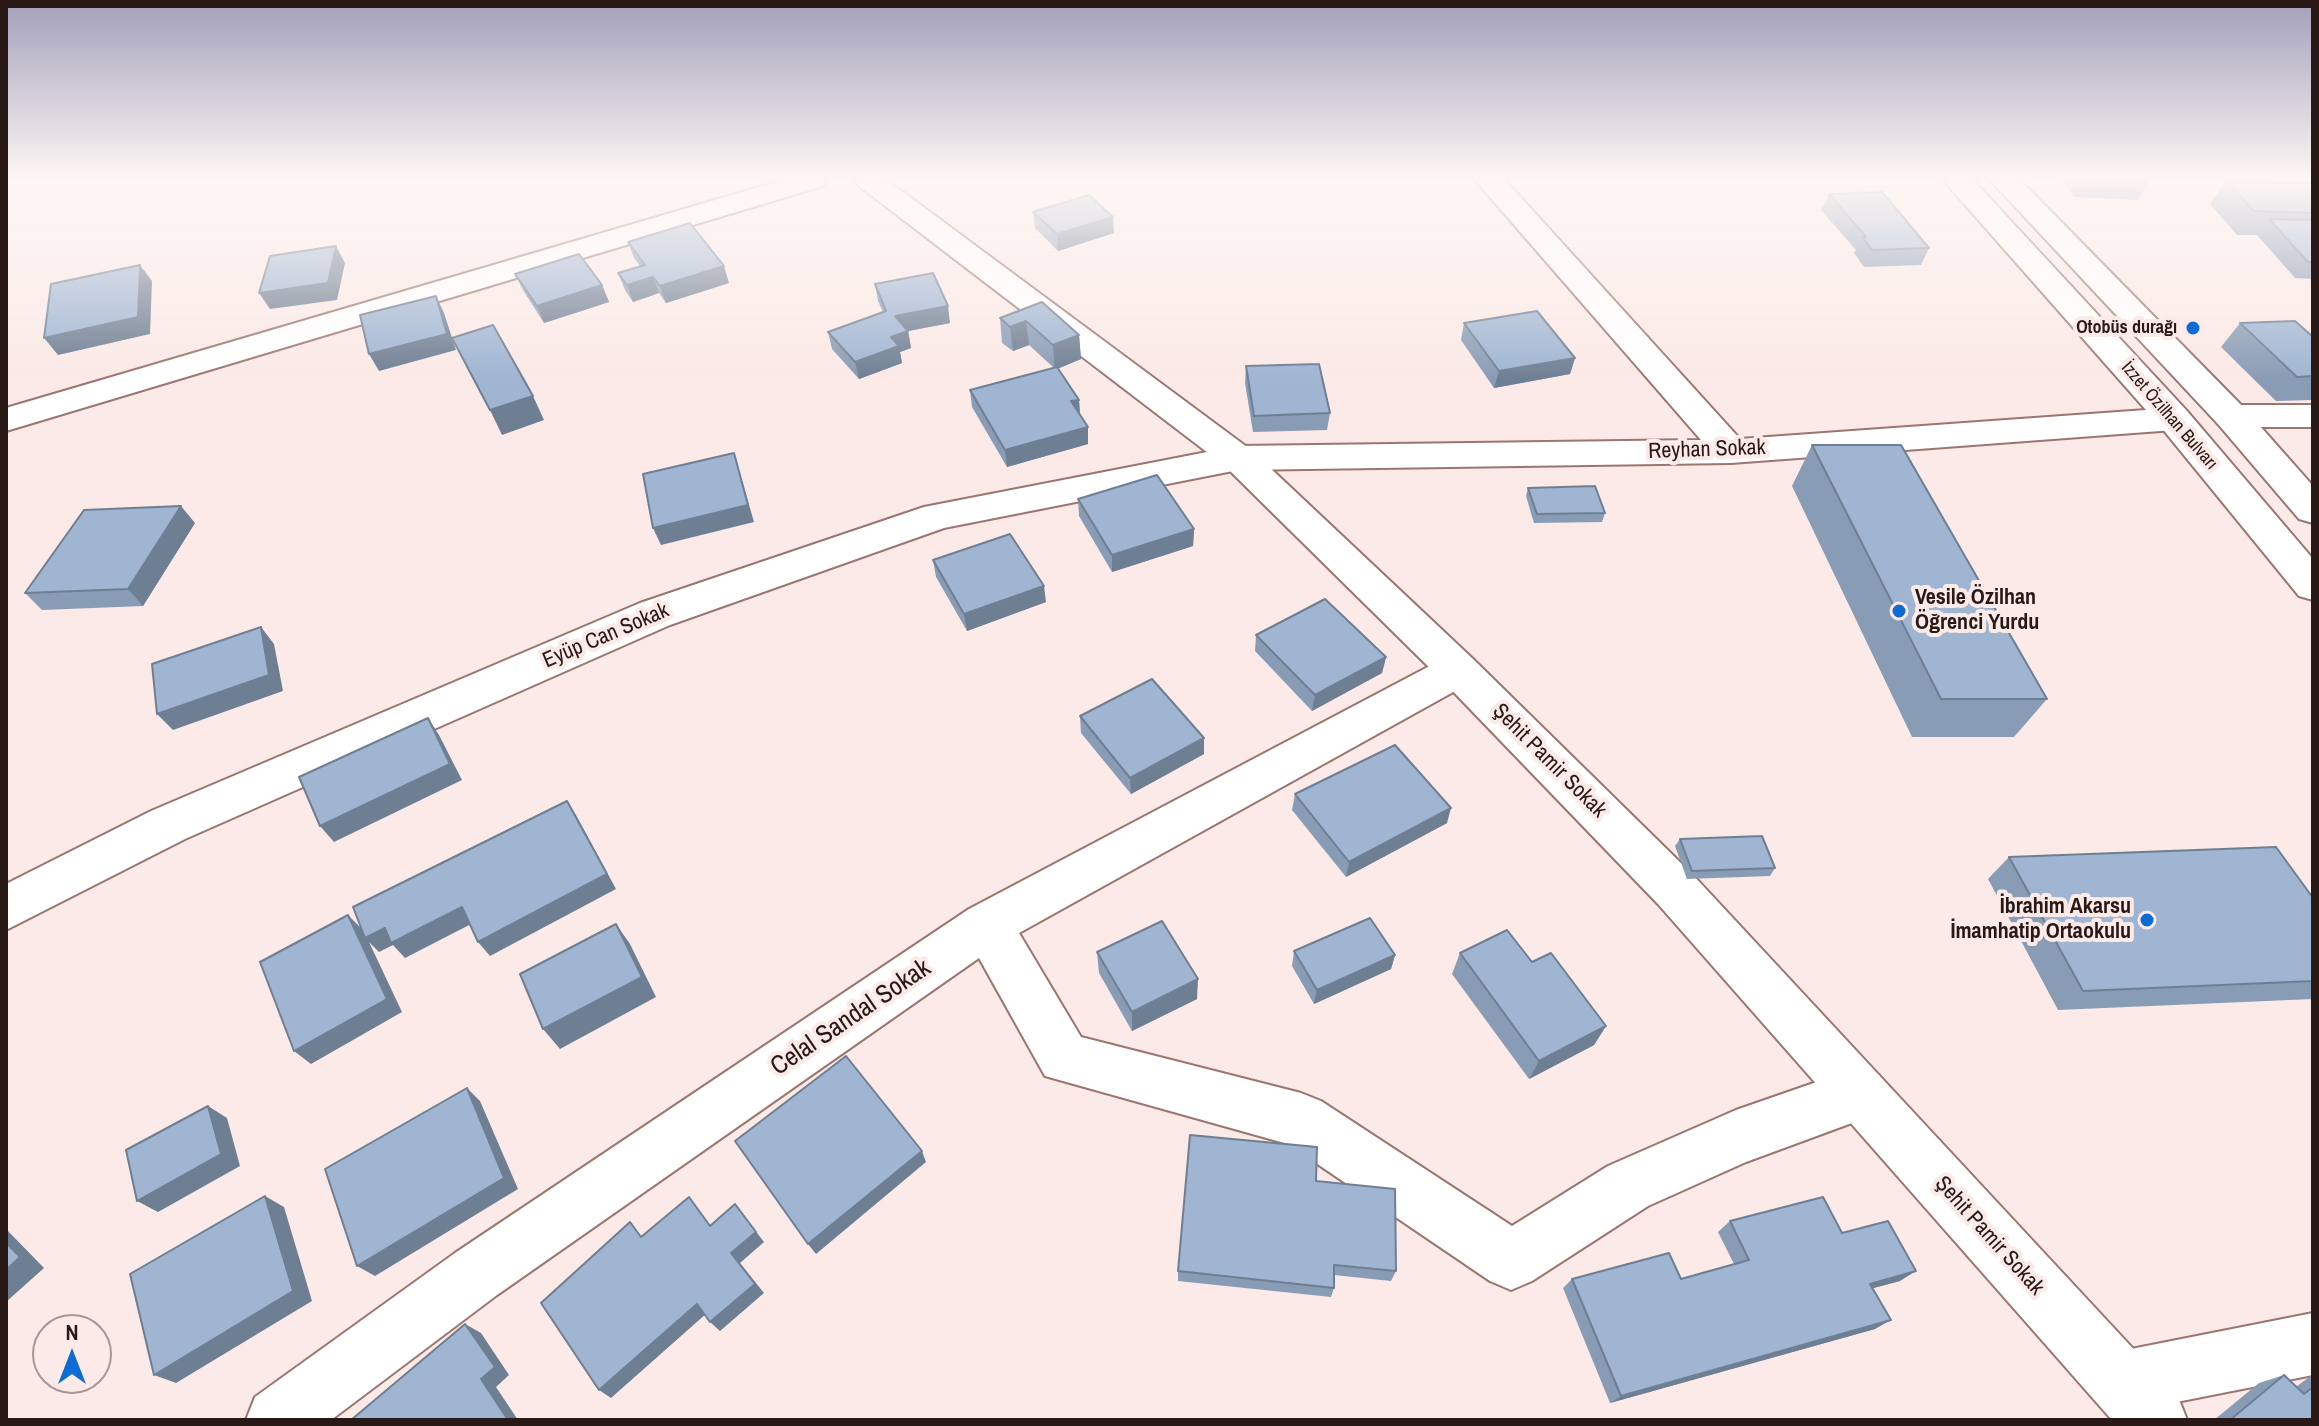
<!DOCTYPE html>
<html>
<head>
<meta charset="utf-8">
<style>
	body { margin:0 }
	#map { position:relative; width:2319px; height:1426px; overflow:hidden; background:#fbeae7; font-family:"Archivo Narrow",sans-serif }
	canvas { display:block }
	.frame { position:absolute; inset:0; border:8px solid #281917; pointer-events:none }
	.north { position:absolute; left:32px; top:1314px; width:80px; height:80px; box-sizing:border-box; background:#fbeae7; border:2px solid #a79694; border-radius:50%; rotate:0deg; font-size:22px; font-weight:700; line-height:32px; text-align:center; color:#281917 }
	.north::after { content:''; display:block; margin:auto; width:28px; height:36px; background:#0d6bd4; clip-path:polygon(50% 0,100% 100%,50% 72%,0 100%) }
</style>
</head>
<body>
<div id="map">
<canvas width="2319" height="1426"></canvas>
<div class="frame"></div>
<div class="north">N</div>
</div>
<script>
const c = document.querySelector('canvas').getContext('2d');
c.lineJoin = 'round';
function shape(rows) {
  const path = new Path2D();
  for (const r of rows) {
    path.moveTo(r[0], r[1]);
    for (let i = 2; i < r.length; i += 2) path.lineTo(r[i], r[i + 1]);
  }
  return path;
}
function trace(path, color, width, dash) {
  c.strokeStyle = color;
  c.lineWidth = width;
  c.lineCap = dash ? 'butt' : 'round';
  c.setLineDash(dash || []);
  c.stroke(path);
}
function fillPath(path, color) {
  c.fillStyle = color;
  c.fill(path, 'evenodd');
}
function write(font, color, halo, rows, align = 'center') {
  c.font = font + ' "Archivo Narrow",sans-serif';
  c.lineWidth = 8;
  c.setLineDash([]);
  c.textBaseline = 'middle';
  c.strokeStyle = halo;
  c.fillStyle = color;
  for (const [text, x, y, turn = 0] of rows) {
    c.save();
    c.translate(x, y);
    c.rotate((+turn || 0) * Math.PI / 180);
    c.textAlign = isNaN(turn) ? turn : align;
    if (halo) c.strokeText(text, 0, 0);
    c.fillText(text, 0, 0);
    c.restore();
  }
}
const street = shape([
	[783,180,827,180,823,186,6,431,6,408,783,180],
	[1475,180,1505,180,1740,439,2174,408,2187,411,2192,419,2187,427,2174,430,1731,463,1238,470,944,528,670,625,185,839,6,930,6,884,151,811,640,603,924,507,1238,446,1701,440,1475,180],
	[2231,405,2313,405,2313,427,2231,427,2218,424,2213,416,2218,408,2231,405],
	[1458,654,1473,659,1479,670,1473,681,1019,933,1081,1037,1301,1093,1321,1101,1512,1226,1608,1166,1736,1110,1860,1067,1879,1075,1887,1094,1879,1113,1746,1162,1648,1206,1532,1281,1511,1290,1490,1281,1288,1144,1045,1076,979,958,497,1295,331,1420,246,1420,255,1397,455,1253,969,909,1443,659,1458,654],
	[2313,1313,2313,1375,2121,1413,2099,1404,2090,1382,2099,1360,2121,1351,2313,1313]
]);
const secondary = shape([
	[855,180,887,180,1251,450,1473,659,1692,874,2178,1397,2187,1420,2112,1420,1658,904,1443,681,1225,466,859,186,855,180],
	[1943,180,1973,180,2187,411,2313,559,2313,600,2299,596,2161,427,1943,180],
	[1990,180,2020,180,2244,408,2313,486,2313,523,2299,519,2218,424,1990,180]
]);
const wall = shape([
	[2062,180,2145,180,2148,184,2138,200,2074,197],
	[2226,181,2313,183,2313,279,2295,278,2257,235,2237,235,2210,204],
	[1829,194,1929,248,1921,265,1864,267,1854,253,1856,250,1821,210],
	[1033,212,1114,233,1058,251,1035,228],
	[628,242,729,283,666,303,659,293,633,302,625,290,618,273,640,266,634,258],
	[515,274,602,285,609,302,544,323,523,290],
	[875,284,950,323,908,331,911,348,900,352,902,363,859,379,832,349,828,332,883,312,878,301],
	[1042,302,1079,335,1081,359,1058,368,1079,400,1080,414,1088,427,1088,444,1007,467,972,407,970,390,1054,368,1029,345,1013,351,1002,343,1000,318],
	[1464,323,1575,358,1570,374,1494,388,1461,340],
	[2240,323,2313,337,2313,400,2276,401,2221,347],
	[1246,366,1330,413,1327,430,1253,432,1245,383],
	[1812,445,2047,699,2014,737,1912,737,1792,486],
	[1528,488,1605,513,1602,522,1534,523,1526,496],
	[1078,499,1194,529,1193,546,1112,572,1079,516],
	[195,523,143,606,42,610,25,593],
	[933,560,1046,602,967,631,936,577],
	[1256,635,1386,657,1382,673,1312,711,1255,651],
	[1080,716,1204,754,1131,794,1081,733],
	[1295,794,1447,823,1346,877,1292,810],
	[1680,839,1775,868,1770,876,1687,879,1675,846],
	[2009,857,2313,898,2313,999,2058,1010,1988,879],
	[1294,951,1395,955,1391,969,1314,1004,1292,966],
	[1097,952,1197,999,1132,1031,1099,973],
	[1460,953,1532,962,1606,1026,1594,1045,1529,1079,1452,974],
	[1316,1181,1396,1271,1391,1281,1334,1275,1334,1288,1331,1297,1178,1281,1178,1271],
	[1730,1221,1842,1233,1900,1281,1873,1288,1875,1329,1610,1403,1563,1288,1572,1279,1681,1279,1734,1264,1718,1232],
	[2313,1374,2313,1420,2214,1420,2259,1383,2284,1375,2296,1387]
]);
const shadedWall = shape([
	[1113,217,1114,233,1058,251,1057,234],
	[336,246,345,263,337,300,270,309,259,293],
	[140,265,152,281,150,334,58,355,44,338],
	[724,266,729,283,666,303,660,286],
	[653,277,659,293,633,302,627,285],
	[602,285,609,302,544,323,537,306],
	[436,296,444,313,456,350,379,371,369,354],
	[948,306,950,323,898,333,895,316],
	[1026,321,1029,345,1013,351,1010,327],
	[908,331,911,348,900,352,902,363,859,379,855,362,891,337],
	[1079,335,1081,359,1055,370,1053,345],
	[1575,358,1570,374,1494,388,1499,371],
	[533,396,544,420,502,435,490,410],
	[1079,400,1080,417,1071,401],
	[1088,427,1088,444,1007,467,1005,450],
	[734,453,754,522,661,545,653,528],
	[181,506,195,523,143,606,128,589],
	[1194,529,1193,546,1112,572,1112,555],
	[1044,586,1046,602,967,631,964,614],
	[261,627,274,644,283,691,173,730,157,714],
	[1386,657,1382,673,1312,711,1315,695],
	[428,718,439,735,462,780,334,842,320,826],
	[1204,738,1204,754,1131,794,1130,778],
	[567,801,577,817,616,889,490,956,478,942],
	[1451,808,1447,823,1346,877,1349,862],
	[462,907,475,922,405,958,393,945,379,952,369,942,402,1012,311,1064,294,1051,348,915,363,930,385,928],
	[616,924,630,944,656,997,560,1049,543,1029],
	[1395,955,1391,969,1314,1004,1317,990],
	[1198,979,1197,999,1132,1031,1132,1012],
	[1606,1026,1594,1045,1529,1079,1539,1061],
	[467,1088,480,1101,518,1189,375,1276,357,1266],
	[208,1106,227,1118,240,1166,158,1212,137,1201],
	[922,1151,926,1162,816,1254,808,1244],
	[265,1196,284,1207,312,1301,176,1383,154,1375],
	[735,1204,764,1242,740,1263,764,1293,720,1331,710,1322,731,1253],
	[6,1229,44,1268,6,1302],
	[1916,1271,1900,1281,1855,1293,1870,1284],
	[697,1304,707,1313,611,1398,599,1390],
	[1891,1320,1875,1329,1610,1403,1621,1396],
	[465,1324,481,1333,509,1375,496,1387,518,1420,508,1420,481,1379]
]);
const building = shape([
	[2083,180,2145,180,2148,184,2084,181,2083,180],
	[2226,181,2313,183,2313,213,2254,211,2226,181],
	[1882,192,1929,248,1872,250,1862,237,1866,237,1829,194,1882,192],
	[1089,195,1113,217,1057,234,1033,212,1089,195],
	[2269,219,2313,220,2313,262,2308,262,2269,219],
	[690,223,724,266,660,286,653,277,627,285,618,273,645,265,628,242,690,223],
	[336,246,328,283,259,293,270,256,336,246],
	[579,254,602,285,537,306,515,274,579,254],
	[140,265,138,317,44,338,51,284,140,265],
	[933,273,948,306,895,316,908,331,891,337,899,346,855,362,828,332,886,311,875,284,933,273],
	[436,296,447,334,369,354,360,315,436,296],
	[1042,302,1079,335,1053,345,1026,321,1010,327,1000,318,1042,302],
	[1537,311,1575,358,1499,371,1464,323,1537,311],
	[2295,321,2313,337,2313,376,2297,377,2240,323,2295,321],
	[493,325,533,396,490,410,452,338,493,325],
	[1319,364,1330,413,1254,416,1246,366,1319,364],
	[1057,367,1079,400,1071,401,1088,427,1005,450,970,390,1057,367],
	[1812,445,1901,445,2047,699,1941,699,1812,445],
	[734,453,748,505,653,528,643,474,734,453],
	[1157,475,1194,529,1112,555,1078,499,1157,475],
	[1595,486,1605,513,1537,514,1528,488,1595,486],
	[181,506,128,589,25,593,84,510,181,506],
	[1010,534,1044,586,964,614,933,560,1010,534],
	[1325,599,1386,657,1315,695,1256,635,1325,599],
	[261,627,269,675,157,714,152,664,261,627],
	[1152,679,1204,738,1130,778,1080,716,1152,679],
	[428,718,450,764,320,826,299,777,428,718],
	[1395,745,1451,808,1349,862,1295,794,1395,745],
	[567,801,607,874,478,942,462,907,391,943,385,928,365,938,353,907,567,801],
	[1762,836,1775,868,1692,871,1680,839,1762,836],
	[2276,847,2313,898,2313,981,2083,991,2009,857,2276,847],
	[348,915,387,999,294,1051,260,962,348,915],
	[1370,918,1395,955,1317,990,1294,951,1370,918],
	[1162,921,1198,979,1132,1012,1097,952,1162,921],
	[616,924,642,977,543,1029,520,974,616,924],
	[1507,930,1532,962,1551,953,1606,1026,1539,1061,1460,953,1507,930],
	[846,1056,922,1151,808,1244,735,1141,846,1056],
	[467,1088,504,1178,357,1266,325,1169,467,1088],
	[208,1106,221,1154,137,1201,126,1150,208,1106],
	[1190,1135,1317,1147,1316,1181,1395,1189,1396,1271,1334,1265,1334,1288,1178,1271,1190,1135],
	[265,1196,293,1291,154,1375,130,1274,265,1196],
	[689,1197,710,1226,735,1204,756,1232,731,1253,755,1284,710,1322,697,1304,599,1390,541,1303,630,1222,641,1237,689,1197],
	[1823,1197,1842,1233,1888,1221,1916,1271,1870,1284,1891,1320,1621,1396,1572,1279,1669,1253,1681,1279,1749,1260,1730,1221,1823,1197],
	[6,1243,20,1257,6,1270,6,1243],
	[465,1324,495,1367,481,1379,508,1420,351,1420,465,1324],
	[2284,1375,2304,1394,2313,1387,2313,1420,2230,1420,2284,1375]
]);
const markers = [
	[2193,328,8,"#0d6bd4"],
	[1899,611,8,"#0d6bd4"],
	[2147,920,8,"#0d6bd4"]
];
const farPoinames = [
	["Otobüs durağı",2177,328]
];
const farStreetnames = [
	["İzzet Özilhan Bulvarı",2169,416,49]
];
const streetNames = [
	["Reyhan Sokak",1707,450,-2],
	["Eyüp Can Sokak",606,636,-23],
	["Şehit Pamir Sokak",1549,761,45],
	["Şehit Pamir Sokak",1989,1236,48]
];
const poiNames = [
	["Vesile Özilhan",1915,598],
	["Öğrenci Yurdu",1915,623],
	["İbrahim Akarsu",2131,907,"right"],
	["İmamhatip Ortaokulu",2131,932,"right"]
];
const nearStreetnames = [
	["Celal Sandal Sokak",851,1018,-34]
];
trace(street, '#9b756f', 4);
trace(secondary, '#9b756f', 4);
fillPath(street, '#fff');
fillPath(secondary, '#fff');
fillPath(wall, '#899cb5');
fillPath(shadedWall, '#6f7f93');
fillPath(building, '#9fb5d2');
trace(building, '#6f7f93', 2);
const sky = c.createLinearGradient(0, 0, 0, 379);
sky.addColorStop(0, '#a2a0ba');
sky.addColorStop(0.47, '#fdf6f4');
sky.addColorStop(1, '#fdf6f400');
c.fillStyle = sky;
c.fillRect(0, 0, 2319, 379);
for (const [x, y, r, color] of markers) {
  const dot = new Path2D();
  dot.arc(x, y, r, 0, 2 * Math.PI);
  c.fillStyle = color;
  c.fill(dot);
  trace(dot, '#fbeae7', 3);
}
write('bold 18px', '#281917', '#fbeae7', farPoinames, 'right');
write('18px', '#281917', '#fbeae7', farStreetnames);
write('22px', '#281917', '#fbeae7', streetNames);
write('bold 22px', '#281917', '#fbeae7', poiNames, 'left');
write('26px', '#281917', '#fbeae7', nearStreetnames);
</script>
</body>
</html>
